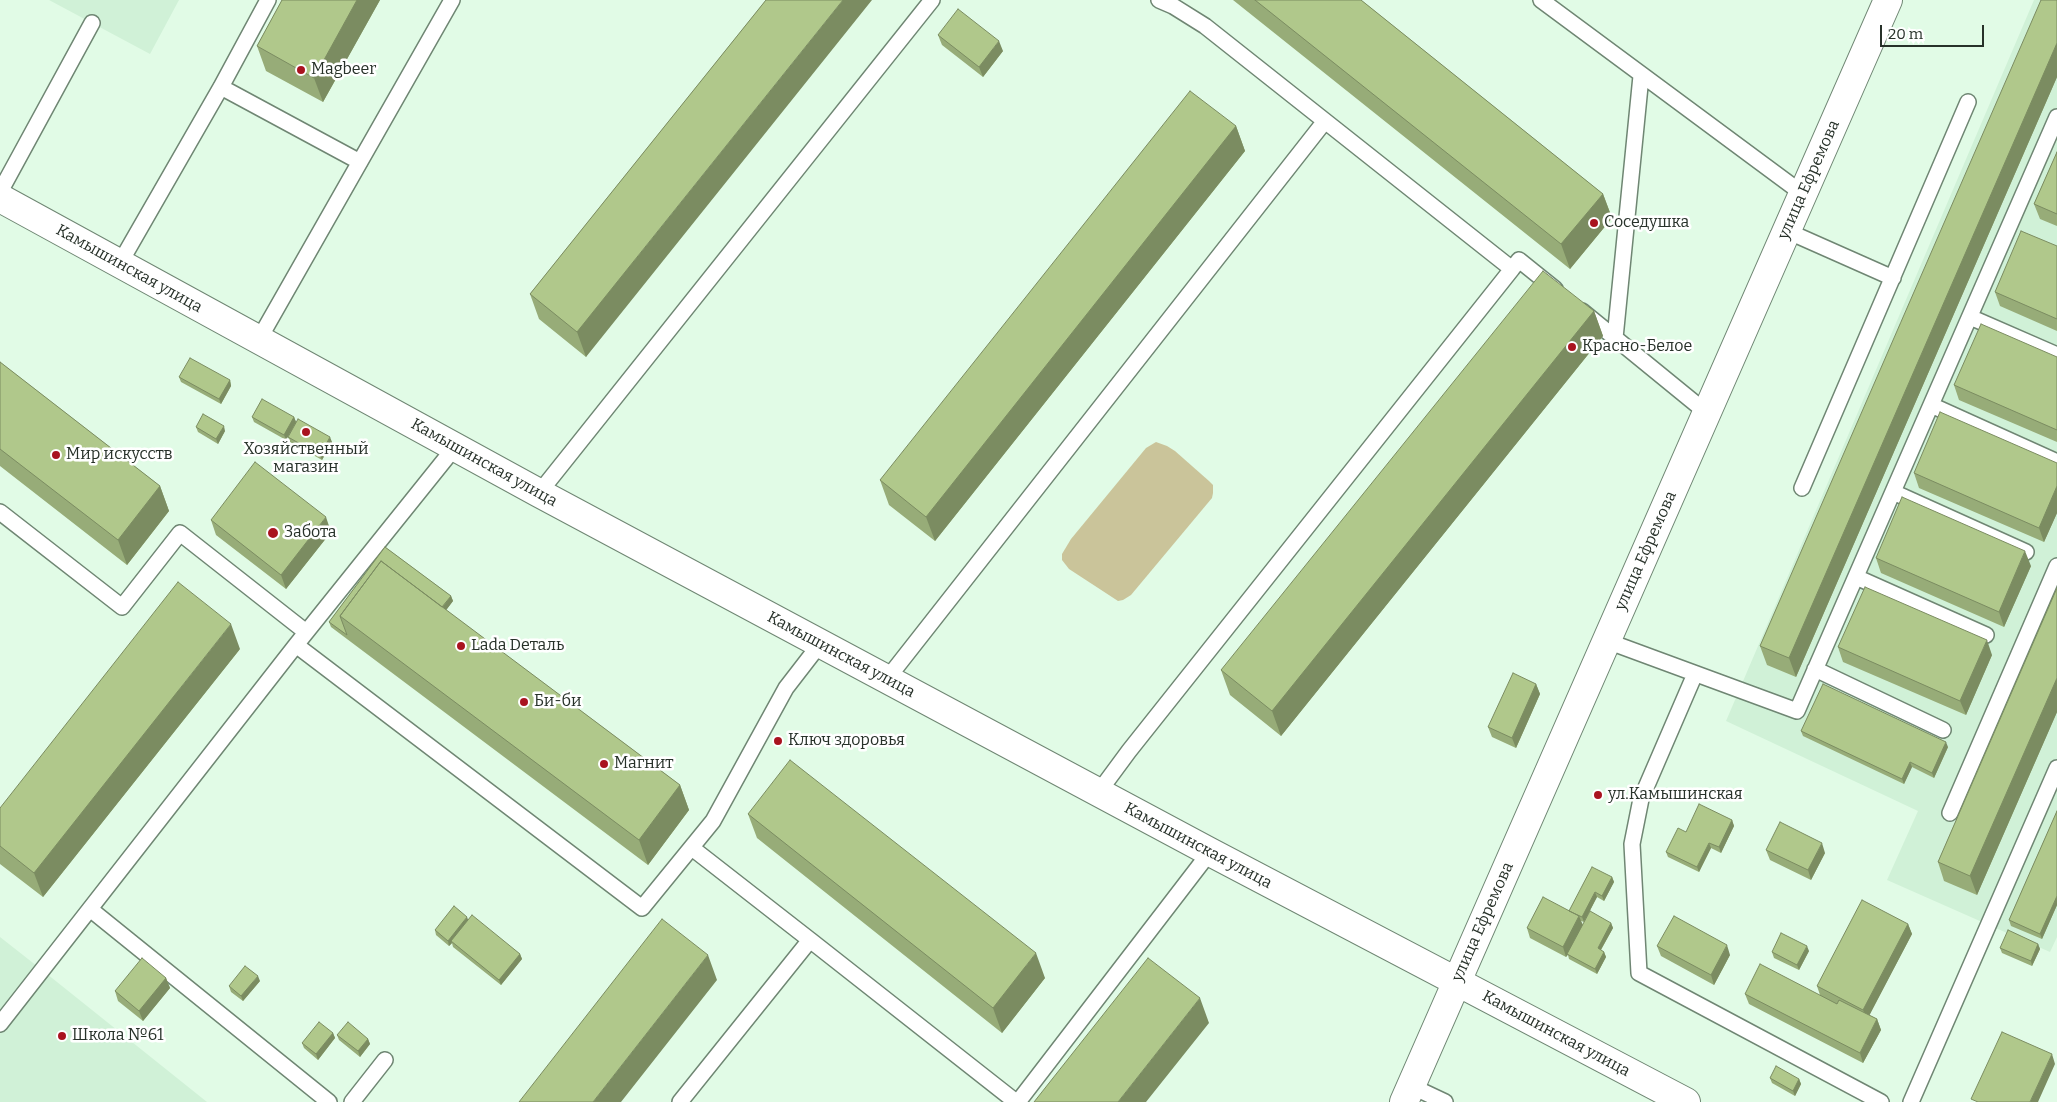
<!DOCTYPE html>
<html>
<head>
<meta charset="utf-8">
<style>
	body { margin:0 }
	#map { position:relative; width:2057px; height:1102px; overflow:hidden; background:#e1fbe6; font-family:Bitter,serif }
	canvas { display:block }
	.scale { position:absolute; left:1880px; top:25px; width:104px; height:22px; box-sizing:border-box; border:2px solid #273129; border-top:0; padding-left:6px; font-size:15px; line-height:18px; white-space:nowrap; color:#273129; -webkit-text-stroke:4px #fff; paint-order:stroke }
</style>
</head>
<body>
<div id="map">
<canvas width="2057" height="1102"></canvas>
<div class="scale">20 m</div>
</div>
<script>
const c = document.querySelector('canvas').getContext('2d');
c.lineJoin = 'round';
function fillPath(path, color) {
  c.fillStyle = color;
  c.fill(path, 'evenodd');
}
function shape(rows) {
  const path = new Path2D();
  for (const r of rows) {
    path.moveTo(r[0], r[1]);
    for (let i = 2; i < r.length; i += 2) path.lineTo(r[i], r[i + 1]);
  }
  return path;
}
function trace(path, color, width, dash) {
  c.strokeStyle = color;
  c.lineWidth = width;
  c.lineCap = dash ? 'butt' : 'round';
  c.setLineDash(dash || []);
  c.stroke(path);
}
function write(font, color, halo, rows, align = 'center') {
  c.font = font + ' Bitter,serif';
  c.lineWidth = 5;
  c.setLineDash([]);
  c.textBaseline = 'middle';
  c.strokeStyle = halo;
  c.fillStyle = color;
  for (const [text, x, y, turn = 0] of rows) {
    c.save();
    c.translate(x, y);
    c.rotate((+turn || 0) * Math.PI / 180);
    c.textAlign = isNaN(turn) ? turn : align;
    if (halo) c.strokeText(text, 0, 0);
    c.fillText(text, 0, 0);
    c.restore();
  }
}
const built = shape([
	[49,0,179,0,150,54],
	[2034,0,2057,0,2057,937,2050,952,1887,880,1918,811,1726,721],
	[0,937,42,970,207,1102,0,1102]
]);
const green = shape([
	[1156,442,1167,446,1175,451,1209,481,1213,485,1213,493,1212,498,1131,595,1123,600,1118,601,1069,569,1062,560,1062,554,1071,539,1146,448]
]);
const service = shape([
	[1159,0,1173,6,1205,26,1512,269,1519,260,1555,289],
	[1541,0,1803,194],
	[221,87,360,162],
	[0,192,92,23],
	[1787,231,1893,278],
	[120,263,221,87,268,0],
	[1582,311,1707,413],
	[1970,317,2057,355],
	[1615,338,1641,76],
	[258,341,452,0],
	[1931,405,2057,462],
	[1802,488,1968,102],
	[1893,492,2026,552],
	[539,493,932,0],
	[0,512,122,607,180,533,306,632],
	[1856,577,1986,635],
	[1607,641,1797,711,2057,117],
	[296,645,642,908,713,821,786,688,820,644],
	[1815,669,1943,730],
	[1695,674,1641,799,1632,844,1639,973,1881,1102],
	[887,679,1325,121],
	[1098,793,1129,751,1512,269],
	[1950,813,2057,566],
	[90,909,329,1102],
	[810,940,1016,1102],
	[0,1024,296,645,455,447],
	[1411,1086,1445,1102],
	[352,1102,385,1060],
	[680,1102,810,940,692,848],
	[1018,1102,1210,852],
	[1911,1102,2057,768]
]);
const tertiary = shape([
	[0,198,539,493,1210,852,1686,1102],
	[1404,1102,1888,0]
]);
const wall = shape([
	[282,0,380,0,323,102,266,71,257,46],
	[766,0,586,357,539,319,530,294],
	[1233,0,1361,0,1603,194,1612,218,1570,269],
	[2057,0,2057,77,1796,677,1767,665,1760,646],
	[938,35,1003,51,983,77,942,45],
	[1236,126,1245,151,935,541,889,505,880,480],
	[2057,152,2057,226,2040,219,2034,204],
	[2057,246,2057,331,2000,306,1995,292],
	[1594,311,1603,336,1281,736,1230,695,1221,670],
	[2057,357,2057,442,1959,400,1954,385],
	[0,362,160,486,169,511,127,565,0,466],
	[179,377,230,380,231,386,221,404,181,382],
	[252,417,294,417,296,422,332,442,322,460,290,442,288,437,296,423,286,440,254,422],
	[196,427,225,431,218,444,198,432],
	[2057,463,2057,513,2044,542,1919,488,1914,473],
	[211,520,331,532,286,589,216,535],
	[385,547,451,596,453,601,446,610,680,785,689,810,648,865,331,627,329,622],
	[1876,558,2031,566,2004,627,1881,573],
	[2057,588,2057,712,1977,895,1944,881,1938,862],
	[1838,647,1992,655,1966,715,1843,662],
	[240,649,43,897,0,864,0,808],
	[1536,684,1540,694,1516,748,1492,737,1488,727],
	[1801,731,1948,747,1934,778,1912,767,1904,784,1803,736],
	[2057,811,2057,905,2042,939,2011,926,2009,920],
	[748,814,1045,978,1002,1033,757,838],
	[1732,820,1734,826,1721,853,1711,848,1699,872,1668,857,1666,852,1686,832],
	[1766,850,1825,853,1811,880,1770,860],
	[1612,877,1614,882,1604,901,1597,897,1584,922,1581,921,1583,925,1611,923,1613,928,1601,950,1604,952,1606,957,1597,974,1569,959,1568,955,1566,957,1530,938,1527,928,1569,911],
	[468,919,520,954,522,959,501,985,453,947,452,943,449,946,436,935,435,930],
	[1908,924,1912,934,1869,1015,1877,1019,1881,1030,1863,1063,1749,1004,1745,994,1820,995,1817,986],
	[2038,944,2040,949,2032,966,2002,953,2000,948],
	[1657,946,1730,955,1714,985,1661,956],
	[1809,951,1799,970,1774,958,1772,952],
	[166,978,170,988,143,1021,118,1001,115,991],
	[260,981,243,1001,231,992,229,986],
	[333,1033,335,1038,318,1060,304,1048,302,1043],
	[337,1035,368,1039,370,1044,360,1057,339,1040],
	[1770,1078,1799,1079,1801,1084,1795,1096,1772,1083]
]);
const shadedWall = shape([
	[357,0,380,0,323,102,314,78],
	[843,0,872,0,586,357,577,332],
	[999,41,1003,51,983,77,979,67],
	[2057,43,2057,77,1796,677,1789,658],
	[1236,126,1245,151,935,541,926,517],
	[1603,194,1612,218,1570,269,1561,244],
	[1594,311,1603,336,1281,736,1272,711],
	[230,380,231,386,221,404,219,399],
	[294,417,296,422,286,440,284,435],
	[224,426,225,431,218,444,216,439],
	[330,437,332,442,322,460,320,455],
	[160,486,169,511,127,565,118,540],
	[2057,486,2057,513,2044,542,2039,528],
	[326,517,331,532,286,589,281,575],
	[2025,551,2031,566,2004,627,1999,612],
	[451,596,453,601,444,613,442,608],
	[231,624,240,649,43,897,34,873],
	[1987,640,1992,655,1966,715,1960,701],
	[2057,678,2057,712,1977,895,1970,876],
	[1536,684,1540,694,1516,748,1512,738],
	[1946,742,1948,747,1934,778,1932,773],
	[1910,762,1912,767,1904,784,1902,779],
	[680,785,689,810,648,865,639,840],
	[1732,820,1734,826,1721,853,1719,847],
	[1709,843,1711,848,1699,872,1697,867],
	[1822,843,1825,853,1811,880,1808,870],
	[1612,877,1614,882,1604,901,1602,896],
	[1595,892,1597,897,1584,922,1582,917],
	[2057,896,2057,905,2042,939,2040,934],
	[1579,916,1583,926,1566,957,1563,947],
	[467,917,469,922,451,941,452,943,449,946,448,941],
	[1611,923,1613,928,1599,953,1598,948],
	[1908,924,1912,934,1867,1020,1863,1010],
	[2038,944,2040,949,2032,966,2031,961],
	[1727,945,1730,955,1714,985,1711,975],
	[1807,946,1809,951,1799,970,1797,965],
	[1604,952,1606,957,1597,974,1595,969],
	[1036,953,1045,978,1002,1033,993,1008],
	[520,954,522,959,501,985,499,980],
	[708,955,717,980,621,1102,593,1102],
	[258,976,260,981,243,1001,241,996],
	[166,978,170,988,143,1021,139,1011],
	[1200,998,1209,1023,1146,1102,1118,1102],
	[1877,1019,1881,1030,1863,1063,1860,1053],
	[333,1033,335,1038,318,1060,316,1054],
	[368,1039,370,1044,360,1057,358,1051],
	[2052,1054,2055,1064,2038,1102,2030,1102],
	[1799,1079,1801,1084,1795,1096,1793,1091]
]);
const building = shape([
	[282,0,357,0,314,78,257,46,282,0],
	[766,0,843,0,577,332,530,294,766,0],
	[1255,0,1361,0,1603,194,1561,244,1255,0],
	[2041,0,2057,0,2057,43,1789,658,1760,646,2041,0],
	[958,9,999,41,979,67,938,35,958,9],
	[1190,91,1236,126,926,517,880,480,1190,91],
	[2057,152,2057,214,2034,204,2057,152],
	[2021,231,2057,246,2057,319,1995,292,2021,231],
	[1543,271,1594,311,1272,711,1221,670,1543,271],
	[1981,324,2057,357,2057,430,1954,385,1981,324],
	[190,358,230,380,219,399,179,377,190,358],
	[0,362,160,486,118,540,0,449,0,362],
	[262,399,294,417,284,435,252,417,262,399],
	[1940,412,2057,463,2057,486,2039,528,1914,473,1940,412],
	[203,414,224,426,216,439,196,427,203,414],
	[298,419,330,437,320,455,288,437,298,419],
	[255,462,326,517,281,575,211,520,255,462],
	[1902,497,2025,551,1999,612,1876,558,1902,497],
	[385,547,451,596,442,607,381,561,340,616,347,635,329,622,385,547],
	[381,561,680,785,639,840,340,616,381,561],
	[178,582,231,624,34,873,0,846,0,808,178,582],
	[1865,587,1987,640,1960,701,1838,647,1865,587],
	[2057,588,2057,678,1970,876,1938,862,2057,588],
	[1513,673,1536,684,1512,738,1488,727,1513,673],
	[1823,684,1946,742,1932,773,1910,762,1902,779,1801,731,1823,684],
	[790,760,1036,953,993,1008,748,814,790,760],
	[1699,804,1732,820,1719,847,1709,843,1697,867,1666,852,1678,828,1686,832,1699,804],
	[2057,811,2057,896,2040,934,2009,920,2057,811],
	[1780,822,1822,843,1808,870,1766,850,1780,822],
	[1592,867,1612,877,1602,896,1595,892,1582,917,1569,911,1592,867],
	[1543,897,1579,916,1563,947,1527,928,1543,897],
	[1862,900,1908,924,1863,1010,1817,986,1862,900],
	[454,906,467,917,448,941,435,930,454,906],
	[1590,911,1611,923,1598,948,1604,952,1595,969,1567,954,1590,911],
	[472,915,520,954,499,980,451,941,472,915],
	[1674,916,1727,945,1711,975,1657,946,1674,916],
	[662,919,708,955,593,1102,519,1102,662,919],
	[2008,930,2038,944,2031,961,2000,948,2008,930],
	[1781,933,1807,946,1797,965,1772,952,1781,933],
	[142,958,166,978,139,1011,115,991,142,958],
	[1148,958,1200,998,1118,1102,1034,1102,1148,958],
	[1760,964,1837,1004,1839,1000,1877,1019,1860,1053,1745,994,1760,964],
	[245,966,258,976,241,996,229,986,245,966],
	[319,1022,333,1033,316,1054,302,1043,319,1022],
	[348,1022,368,1039,358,1051,337,1035,348,1022],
	[2002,1032,2052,1054,2030,1102,1978,1102,1971,1099,2002,1032],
	[1776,1066,1799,1079,1793,1091,1770,1078,1776,1066]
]);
const markers = [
	[301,70,5,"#a9131f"],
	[1594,223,5,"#a9131f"],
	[1572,347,5,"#a9131f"],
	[306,432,5,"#a9131f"],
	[56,455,5,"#a9131f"],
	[273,533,6,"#a9131f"],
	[461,646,5,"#a9131f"],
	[524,702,5,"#a9131f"],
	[778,741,5,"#a9131f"],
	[604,764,5,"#a9131f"],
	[1598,795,5,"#a9131f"],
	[62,1036,5,"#a9131f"]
];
const poiNames = [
	["Magbeer",311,70],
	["Соседушка",1604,223],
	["Красно-Белое",1582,347],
	["Хозяйственный",306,450,"center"],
	["магазин",306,468,"center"],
	["Мир искусств",66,455],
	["Забота",284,533],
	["Lada Dеталь",471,646],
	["Би-би",534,702],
	["Ключ здоровья",788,741],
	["Магнит",614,764],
	["ул.Камышинская",1608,795],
	["Школа №61",72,1036]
];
const streetNames = [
	["улица Ефремова",1809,180,-66],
	["Камышинская улица",129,269,29],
	["Камышинская улица",484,463,29],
	["улица Ефремова",1646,551,-66],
	["Камышинская улица",841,655,28],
	["Камышинская улица",1198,846,28],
	["улица Ефремова",1483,922,-66],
	["Камышинская улица",1556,1034,28]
];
fillPath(built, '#d0f1d7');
fillPath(green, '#cac49a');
trace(service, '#6f8673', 18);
trace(tertiary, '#6f8673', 30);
trace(service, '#fff', 15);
trace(tertiary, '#fff', 28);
fillPath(wall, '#97ac78');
fillPath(shadedWall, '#7b8c61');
fillPath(building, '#b0c88b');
trace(building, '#7b8c61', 1);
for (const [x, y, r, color] of markers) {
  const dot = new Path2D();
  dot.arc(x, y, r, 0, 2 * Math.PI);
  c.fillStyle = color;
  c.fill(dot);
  trace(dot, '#fff', 2);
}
write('16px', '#273129', '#fff', poiNames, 'left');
write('16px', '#273129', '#fff', streetNames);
</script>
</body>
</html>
